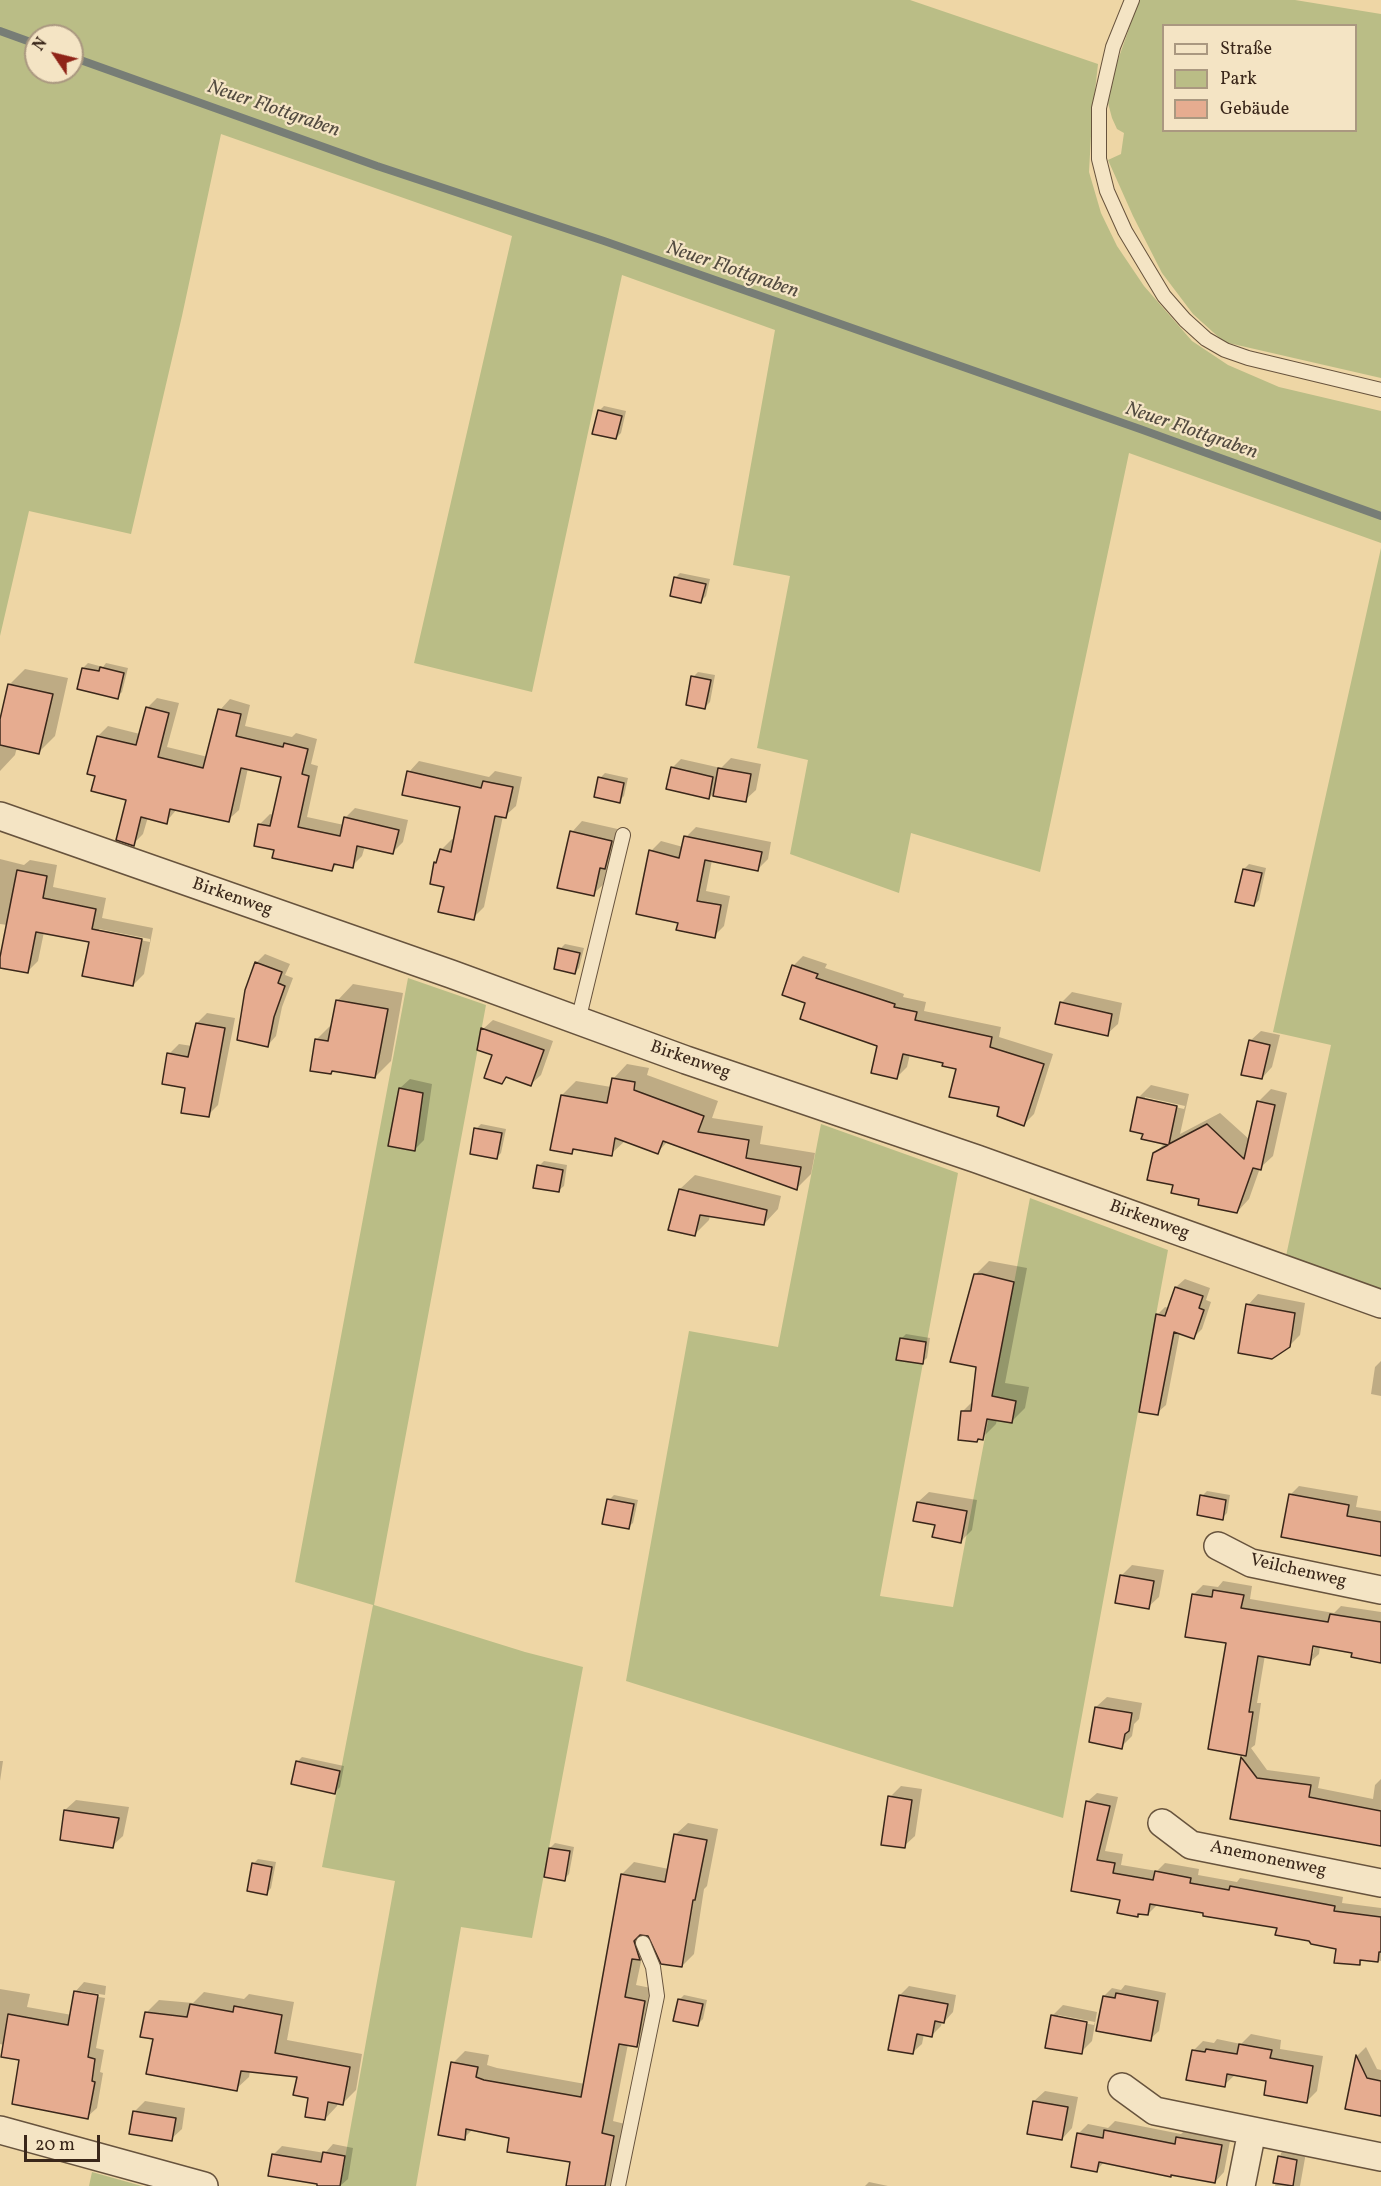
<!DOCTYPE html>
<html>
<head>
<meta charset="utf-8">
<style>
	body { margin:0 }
	#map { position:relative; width:1381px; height:2186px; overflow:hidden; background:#eed6a5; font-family:Vollkorn,serif }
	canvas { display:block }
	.legend { position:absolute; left:1162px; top:24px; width:195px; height:108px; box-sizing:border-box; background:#f4e4c4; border:2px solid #aa9880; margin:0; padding:8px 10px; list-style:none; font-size:18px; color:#3a271a }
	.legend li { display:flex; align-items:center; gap:12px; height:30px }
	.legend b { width:30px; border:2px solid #aa9880 }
	.north { position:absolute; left:24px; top:24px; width:60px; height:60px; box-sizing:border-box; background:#f4e4c4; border:2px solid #aa9880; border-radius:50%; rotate:305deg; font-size:16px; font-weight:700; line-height:24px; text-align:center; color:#3a271a }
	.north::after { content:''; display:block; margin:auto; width:21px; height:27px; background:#8f2418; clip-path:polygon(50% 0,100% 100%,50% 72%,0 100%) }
	.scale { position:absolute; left:24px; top:2135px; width:76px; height:27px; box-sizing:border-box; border:3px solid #3a271a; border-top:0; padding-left:8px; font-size:18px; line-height:21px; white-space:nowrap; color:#3a271a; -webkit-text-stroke:4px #f4e4c4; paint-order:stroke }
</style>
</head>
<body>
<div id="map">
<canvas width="1381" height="2186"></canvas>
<ul class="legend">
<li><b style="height:8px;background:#f4e4c4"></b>Straße</li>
<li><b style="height:16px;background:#babd86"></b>Park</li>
<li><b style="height:16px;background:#e6ac90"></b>Gebäude</li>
</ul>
<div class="north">N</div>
<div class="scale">20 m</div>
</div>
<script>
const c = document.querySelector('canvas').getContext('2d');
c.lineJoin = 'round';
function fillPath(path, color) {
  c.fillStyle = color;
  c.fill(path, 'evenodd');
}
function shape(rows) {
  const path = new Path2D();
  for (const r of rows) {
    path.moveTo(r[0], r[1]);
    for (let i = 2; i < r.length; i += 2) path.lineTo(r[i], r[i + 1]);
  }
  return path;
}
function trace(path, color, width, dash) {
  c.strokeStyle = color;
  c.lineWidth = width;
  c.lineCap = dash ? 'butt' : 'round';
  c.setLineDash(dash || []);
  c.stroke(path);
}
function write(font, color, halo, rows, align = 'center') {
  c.font = font + ' Vollkorn,serif';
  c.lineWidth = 4.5;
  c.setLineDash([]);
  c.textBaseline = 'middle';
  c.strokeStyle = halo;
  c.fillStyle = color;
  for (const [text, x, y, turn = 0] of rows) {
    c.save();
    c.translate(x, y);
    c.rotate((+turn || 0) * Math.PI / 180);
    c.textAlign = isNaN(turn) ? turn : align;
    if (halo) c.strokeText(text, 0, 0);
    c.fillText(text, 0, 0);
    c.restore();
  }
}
const green = shape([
	[0,0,910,0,1098,64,1092,118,1089,172,1101,213,1117,246,1144,286,1192,341,1228,365,1279,387,1381,411,1381,543,1129,453,1040,872,911,833,899,893,790,854,808,760,757,748,790,576,733,565,775,330,622,275,532,692,414,663,512,236,221,134,182,316,131,534,29,511,0,636],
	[36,36,72,36,72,72,36,72],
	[1139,0,1295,0,1381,14,1381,378,1224,342,1193,314,1162,273,1133,216,1108,160,1121,154,1124,133,1117,129,1112,118,1108,103,1112,77],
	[1164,26,1356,26,1356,130,1164,130],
	[1381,548,1381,1290,1286,1256,1331,1045,1273,1032],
	[408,978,486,1005,374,1605,525,1652,583,1667,532,1938,461,1927,416,2186,340,2186,395,1881,322,1867,373,1605,295,1582],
	[821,1124,958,1173,880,1596,953,1607,1030,1198,1168,1250,1063,1818,626,1681,689,1331,778,1347],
	[92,2172,142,2186,89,2186]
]);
const shadow = shape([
	[604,406,626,411,621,433,616,438,599,411],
	[680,573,710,579,706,596,701,601,675,578],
	[88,663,103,667,106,663,128,668,122,692,117,697,83,668],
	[25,669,68,678,55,736,39,752,17,747,15,755,0,771,0,719,9,685],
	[698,672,715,675,710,702,705,707,693,677],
	[157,698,179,703,167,747,208,757,220,710,230,699,250,705,245,726,292,737,296,733,317,739,311,764,318,766,307,817,344,825,345,818,355,808,408,820,403,842,393,852,365,846,362,856,352,866,338,863,332,869,275,849,260,824,270,814,274,815,283,776,248,768,239,810,228,820,177,809,166,822,148,817,143,834,133,844,128,799,97,775,98,736,108,726,140,734,147,708],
	[731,758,761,764,756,790,745,800,716,791,709,798,672,768,681,759,721,768],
	[419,761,489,777,495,771,522,777,516,806,505,816,503,816,484,907,473,918,445,886,436,863,439,860,441,850,452,839,455,840,462,806,409,772],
	[605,773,628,778,624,796,619,801,600,778],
	[582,821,622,830,616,857,608,864,604,884,593,894,572,832],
	[696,827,771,842,768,859,758,869,712,860,706,891,730,896,724,926,714,936,680,922,651,851,661,841,683,847,686,837],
	[0,859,24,865,30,860,57,865,53,887,106,898,102,918,153,928,144,974,133,985,91,941,44,932,38,961,27,972,0,966,8,925,0,924],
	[99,929,150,939,150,942,99,932],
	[1249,864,1266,868,1259,900,1254,905,1244,869],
	[565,944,584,948,579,968,575,973,560,949],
	[265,954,290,964,285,975,293,978,282,1007,276,1036,268,1045,256,963],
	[803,956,827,964,825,968,904,994,903,997,926,1002,924,1011,1001,1027,999,1037,1053,1054,1034,1114,1024,1124,957,1068,945,1061,910,1054,907,1067,897,1077,878,1045,807,1002,793,966],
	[353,984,403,993,391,1061,375,1077,334,1070,331,1073,317,1039,333,1023,337,1001],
	[1072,992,1122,1003,1118,1024,1107,1034,1061,1003],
	[207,1013,235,1018,218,1105,208,1115,187,1087,169,1054,179,1044,192,1046,197,1023],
	[493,1020,553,1041,541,1075,531,1084,508,1076,502,1082,494,1054,483,1029],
	[1261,1031,1280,1035,1272,1067,1262,1078,1250,1041],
	[627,1064,649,1068,647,1075,718,1101,712,1118,763,1126,760,1144,815,1153,811,1174,797,1188,668,1141,658,1152,626,1140,611,1154,576,1148,572,1152,562,1095,576,1081,611,1087,613,1079],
	[410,1079,432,1084,424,1140,415,1149,400,1088],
	[1151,1085,1189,1094,1180,1134,1220,1113,1250,1140,1258,1102,1271,1089,1287,1093,1273,1156,1260,1168,1249,1199,1237,1212,1201,1198,1174,1184,1154,1154,1165,1143,1144,1133,1138,1098],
	[1145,1097,1185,1106,1184,1109,1145,1100],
	[481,1124,506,1129,501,1153,496,1158,476,1129],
	[544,1161,567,1165,564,1186,559,1190,539,1166],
	[695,1175,781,1196,778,1209,764,1224,710,1215,709,1220,694,1235,680,1189],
	[989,1261,1027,1268,1005,1383,1029,1387,1025,1408,1011,1422,997,1419,996,1424,982,1438,977,1440,962,1412,974,1400,978,1366,975,1275],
	[1185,1279,1210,1288,1206,1300,1211,1302,1202,1329,1194,1337,1180,1332,1166,1405,1157,1413,1157,1315,1165,1307,1169,1308,1176,1287],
	[1258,1294,1305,1303,1300,1335,1289,1346,1248,1305],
	[906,1334,930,1338,927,1358,922,1362,901,1339],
	[1381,1361,1381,1396,1371,1394,1375,1367],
	[1299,1486,1358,1496,1356,1507,1381,1511,1381,1554,1290,1495],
	[1207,1491,1230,1495,1227,1513,1222,1518,1202,1496],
	[929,1492,977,1500,972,1530,961,1541,936,1524,918,1502],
	[614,1495,638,1500,633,1523,628,1527,609,1500],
	[1132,1565,1164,1570,1159,1597,1148,1607,1121,1576],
	[1223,1581,1252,1586,1250,1599,1334,1613,1341,1606,1381,1612,1381,1654,1320,1646,1319,1654,1309,1663,1265,1655,1257,1703,1261,1703,1255,1745,1251,1748,1267,1770,1320,1777,1318,1788,1373,1799,1375,1785,1381,1779,1381,1847,1381,1844,1232,1818,1243,1757,1246,1754,1227,1642,1194,1594,1203,1585,1218,1587],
	[1313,1639,1316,1639,1313,1654,1310,1654],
	[1107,1697,1142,1703,1139,1719,1134,1724,1132,1736,1121,1747,1096,1707],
	[302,1757,344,1766,340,1787,335,1792,297,1762],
	[0,1761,3,1761,0,1781],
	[901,1786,922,1789,915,1836,904,1846,890,1797],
	[1097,1793,1118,1797,1105,1851,1123,1854,1121,1865,1157,1871,1165,1863,1199,1869,1198,1875,1237,1882,1240,1878,1343,1897,1342,1903,1381,1908,1381,1961,1364,1959,1359,1963,1337,1948,1278,1927,1205,1912,1157,1905,1148,1914,1140,1913,1137,1915,1122,1898,1073,1889,1088,1801],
	[76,1800,129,1807,123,1836,112,1846,65,1810],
	[688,1823,718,1829,707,1886,704,1889,694,1954,682,1966,654,1944,642,1957,636,1985,656,1989,648,2034,636,2046,628,2044,613,2121,625,2124,615,2186,567,2186,571,2161,511,2137,473,2129,464,2138,453,2063,465,2051,489,2055,487,2065,497,2068,585,2084,622,1874,634,1862,669,1869,675,1835],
	[555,1843,574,1847,569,1874,564,1879,550,1848],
	[258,1859,276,1862,271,1888,267,1893,253,1864],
	[84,1982,106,1986,105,1995,81,1991,81,1994,105,1998,96,2048,104,2050,100,2072,103,2073,97,2108,87,2117,4,2045,0,2044,0,1989,30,1994,27,2007,72,2015,75,1992],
	[1125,1985,1166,1993,1159,2031,1150,2039,1104,1996,1112,1988,1121,1990],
	[909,1986,956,1995,953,2012,944,2022,942,2021,941,2026,932,2035,924,2034,922,2044,912,2053,900,1995],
	[204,1992,244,1999,249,1994,294,2002,287,2040,362,2054,356,2090,343,2103,338,2102,337,2106,325,2119,298,2076,250,2071,249,2077,236,2089,155,2038,146,2013,159,2000,193,2003],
	[684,1995,707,2000,703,2019,698,2024,679,2000],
	[1063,2005,1097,2012,1092,2041,1081,2052,1052,2016],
	[1058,2015,1095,2022,1094,2025,1058,2018],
	[1251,2034,1281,2040,1280,2049,1323,2056,1317,2091,1307,2101,1268,2080,1235,2075,1224,2085,1193,2051,1203,2041,1214,2043,1217,2039,1241,2044],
	[1366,2047,1377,2069,1381,2070,1381,2117,1347,2108,1357,2056],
	[1045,2091,1078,2097,1072,2128,1062,2139,1034,2101],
	[145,2101,185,2108,182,2129,171,2139,134,2112],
	[1115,2121,1181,2134,1187,2128,1231,2136,1224,2172,1215,2182,1104,2162,1097,2170,1078,2134,1088,2124,1108,2128],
	[333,2144,353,2148,348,2179,340,2186,329,2186,273,2155,282,2146,325,2153],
	[1291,2144,1307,2147,1300,2186,1275,2186,1281,2153],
	[869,2182,888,2186,865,2186]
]);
const stream = shape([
	[0,31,36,44],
	[72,57,377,166,604,241,1140,429,1381,516]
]);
const building = shape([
	[598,410,622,416,616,439,592,434,598,410],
	[674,577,706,584,701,603,670,596,674,577],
	[100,667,124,673,118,699,77,689,82,668,99,671,100,667],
	[691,676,711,680,705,709,686,705,691,676],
	[8,684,53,694,39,754,0,745,0,719,8,684],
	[146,707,169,713,158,757,203,768,218,709,241,714,236,736,283,747,284,743,308,749,302,774,309,776,298,827,340,836,344,817,399,830,393,854,357,846,353,868,334,864,332,871,272,858,274,850,254,846,258,824,270,826,281,777,241,768,229,822,170,809,167,824,141,817,134,846,116,840,126,800,91,791,95,776,87,774,97,736,136,745,146,707],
	[671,767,713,777,709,799,666,789,671,767],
	[718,768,751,774,746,802,713,796,718,768],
	[407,771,481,788,483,781,513,787,506,818,495,816,474,920,438,912,444,887,430,884,434,862,436,863,440,849,451,852,460,807,402,795,407,771],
	[598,777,624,783,620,803,594,797,598,777],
	[570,831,612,841,605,869,600,868,594,896,557,888,570,831],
	[684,836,762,852,758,871,705,860,697,901,721,905,715,938,676,930,678,923,636,914,649,850,679,858,684,836],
	[1243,869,1262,873,1254,906,1235,902,1243,869],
	[17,870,47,876,43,898,96,909,92,929,142,939,133,986,82,976,89,942,36,932,28,973,0,968,0,957,17,870],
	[558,948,580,953,575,974,554,969,558,948],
	[255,962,282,972,278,983,285,986,274,1017,268,1047,237,1040,245,990,255,962],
	[792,965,818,974,816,978,895,1004,894,1007,917,1012,915,1020,992,1037,990,1047,1044,1064,1024,1126,997,1116,999,1107,949,1097,956,1069,942,1066,943,1063,903,1054,897,1079,871,1073,877,1046,800,1019,805,1003,782,995,792,965],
	[336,1000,388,1009,375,1078,332,1071,331,1074,310,1071,315,1039,328,1041,336,1000],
	[1060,1002,1112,1014,1108,1036,1055,1024,1060,1002],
	[196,1023,225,1028,209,1117,181,1113,185,1088,162,1084,167,1053,188,1057,196,1023],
	[481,1028,544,1050,531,1086,506,1077,502,1084,484,1078,492,1055,477,1050,481,1028],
	[1249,1040,1270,1045,1262,1079,1241,1075,1249,1040],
	[612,1078,635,1082,634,1090,704,1116,698,1132,749,1140,746,1158,801,1167,797,1190,663,1141,658,1154,615,1138,612,1156,573,1149,572,1154,550,1150,561,1095,607,1103,612,1078],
	[399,1088,423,1093,415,1151,388,1146,399,1088],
	[1137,1097,1177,1106,1169,1144,1207,1124,1244,1159,1257,1101,1275,1105,1261,1170,1253,1168,1237,1213,1198,1205,1199,1199,1171,1193,1173,1185,1147,1180,1153,1153,1168,1145,1141,1139,1143,1134,1130,1131,1137,1097],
	[474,1128,502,1133,497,1159,470,1154,474,1128],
	[537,1165,563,1170,559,1192,533,1188,537,1165],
	[679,1189,767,1210,764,1225,700,1215,695,1236,668,1230,679,1189],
	[974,1274,982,1274,1014,1282,992,1396,1016,1401,1012,1423,987,1419,983,1440,978,1439,977,1442,958,1440,961,1411,971,1411,976,1367,950,1362,974,1274],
	[1175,1287,1203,1296,1199,1308,1204,1310,1194,1339,1174,1332,1158,1415,1139,1412,1156,1314,1165,1316,1175,1287],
	[1246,1304,1295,1313,1290,1347,1272,1359,1238,1353,1246,1304],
	[900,1338,926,1342,923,1364,896,1360,900,1338],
	[1289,1494,1349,1505,1347,1516,1381,1522,1381,1556,1281,1537,1289,1494],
	[1200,1495,1226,1500,1223,1520,1197,1515,1200,1495],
	[607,1499,634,1504,629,1529,602,1524,607,1499],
	[917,1502,967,1511,961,1543,932,1537,935,1525,913,1521,917,1502],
	[1120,1575,1154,1581,1149,1609,1115,1603,1120,1575],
	[1213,1590,1244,1595,1241,1608,1328,1622,1330,1614,1381,1622,1381,1663,1351,1657,1352,1653,1313,1646,1310,1665,1258,1656,1249,1712,1253,1712,1246,1756,1208,1749,1226,1643,1185,1637,1192,1594,1212,1597,1213,1590],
	[1095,1707,1132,1713,1129,1731,1125,1734,1122,1749,1089,1742,1095,1707],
	[1241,1757,1257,1778,1311,1785,1309,1797,1381,1811,1381,1846,1230,1819,1241,1757],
	[296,1761,340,1771,335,1794,291,1784,296,1761],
	[888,1796,912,1800,905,1848,881,1845,888,1796],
	[1086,1801,1110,1806,1097,1860,1115,1863,1113,1873,1153,1880,1155,1871,1191,1878,1190,1883,1229,1890,1230,1886,1335,1906,1334,1911,1381,1917,1381,1952,1379,1952,1378,1962,1360,1960,1360,1965,1334,1963,1336,1949,1311,1944,1309,1941,1275,1935,1277,1928,1203,1916,1203,1913,1150,1904,1148,1915,1138,1914,1138,1917,1117,1913,1120,1900,1071,1891,1086,1801],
	[64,1810,119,1818,113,1848,60,1840,64,1810],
	[674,1834,707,1840,695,1900,693,1900,682,1967,661,1964,648,1936,640,1935,634,1941,640,1960,632,1959,625,1997,645,2001,637,2047,619,2044,602,2133,614,2136,605,2186,566,2186,570,2162,507,2152,509,2138,466,2129,465,2140,438,2135,451,2062,478,2067,476,2077,484,2080,581,2097,621,1874,665,1882,674,1834],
	[549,1848,570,1851,565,1881,544,1877,549,1848],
	[252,1863,272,1867,267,1895,247,1891,252,1863],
	[74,1991,98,1995,88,2057,95,2059,92,2081,95,2082,88,2119,12,2104,19,2060,1,2057,8,2014,68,2025,74,1991],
	[1116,1993,1158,2001,1151,2041,1096,2031,1103,1996,1115,1998,1116,1993],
	[899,1995,948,2004,944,2023,935,2021,932,2037,917,2034,913,2054,888,2050,899,1995],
	[678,1999,703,2004,698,2026,673,2021,678,1999],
	[190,2004,233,2012,234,2006,282,2015,275,2053,350,2067,343,2105,328,2102,325,2120,305,2117,308,2098,293,2095,297,2077,241,2071,237,2091,146,2074,153,2039,140,2037,145,2012,187,2017,190,2004],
	[1051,2015,1087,2022,1082,2054,1045,2048,1051,2015],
	[1239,2044,1272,2050,1270,2058,1313,2066,1307,2103,1264,2095,1266,2081,1227,2074,1225,2087,1186,2080,1192,2050,1205,2052,1206,2049,1237,2054,1239,2044],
	[1356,2055,1367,2078,1381,2081,1381,2116,1345,2109,1356,2055],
	[1033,2101,1068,2107,1062,2140,1027,2134,1033,2101],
	[133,2111,176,2118,172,2141,129,2134,133,2111],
	[1104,2130,1175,2144,1176,2137,1222,2145,1215,2183,1171,2175,1171,2177,1099,2162,1097,2172,1071,2167,1077,2133,1103,2138,1104,2130],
	[323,2152,345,2156,340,2186,317,2186,317,2184,268,2176,272,2154,321,2162,323,2152],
	[1278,2156,1297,2160,1293,2186,1273,2183,1278,2156]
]);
const lane = shape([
	[1132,0,1113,47,1099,108,1099,159,1107,191,1125,231,1164,296,1185,320,1206,339,1225,350,1248,358,1381,390],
	[578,1021,623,835],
	[618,2186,657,1996,653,1967,643,1943]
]);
const street = shape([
	[0,816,451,974,686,1060,977,1159,1381,1304],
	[1218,1546,1251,1563,1381,1590],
	[1162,1823,1191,1845,1381,1883],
	[1122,2087,1155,2111,1381,2157],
	[0,2130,204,2186],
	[1241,2186,1252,2131]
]);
const streetNames = [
	["Birkenweg",232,898,19],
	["Birkenweg",690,1061,19],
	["Birkenweg",1149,1221,20],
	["Veilchenweg",1298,1572,13],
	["Anemonenweg",1268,1860,12]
];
const waterNames = [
	["Neuer Flottgraben",273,110,19],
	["Neuer Flottgraben",732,271,19],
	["Neuer Flottgraben",1191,432,19]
];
fillPath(green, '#babd86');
fillPath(shadow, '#0003');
trace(stream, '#777d76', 8);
fillPath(building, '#e6ac90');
trace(building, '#3a271a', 1.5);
trace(lane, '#67533d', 16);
trace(street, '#67533d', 30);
trace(lane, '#f4e4c4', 14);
trace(street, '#f4e4c4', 27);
write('18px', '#3a271a', '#f4e4c4', streetNames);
write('italic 20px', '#534b40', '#f4e4c4', waterNames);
</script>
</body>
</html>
